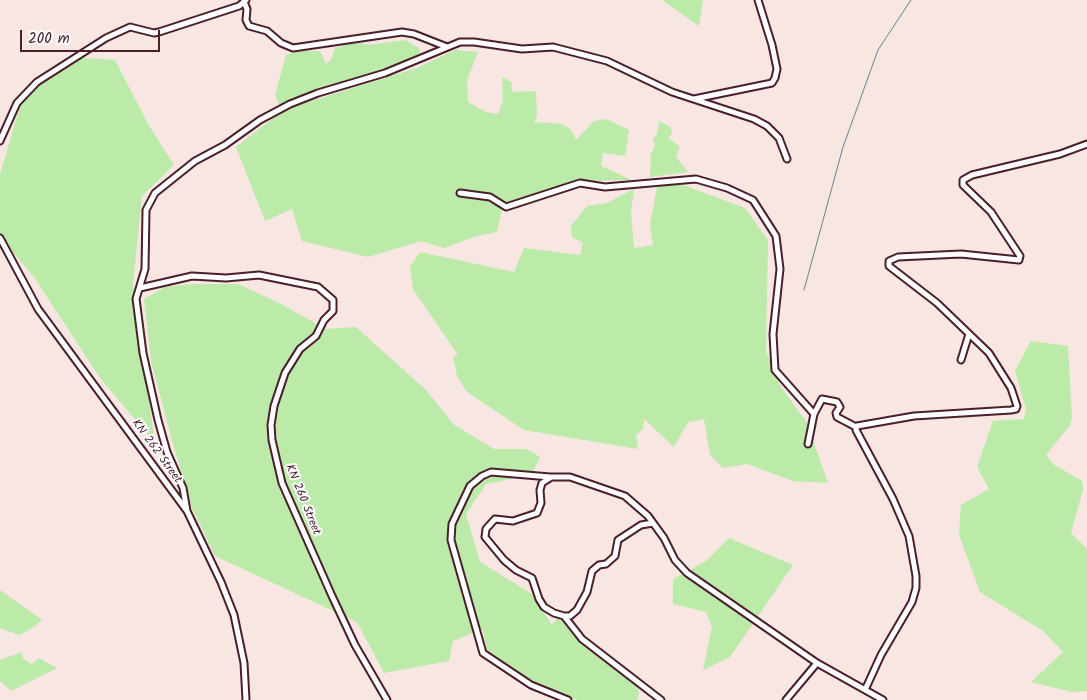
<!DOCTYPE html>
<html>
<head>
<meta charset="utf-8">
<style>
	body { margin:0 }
	#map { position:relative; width:1087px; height:700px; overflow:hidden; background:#f7e6e2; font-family:Kalam,sans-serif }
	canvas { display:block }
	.scale { position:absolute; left:20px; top:30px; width:140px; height:22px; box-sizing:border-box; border:2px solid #4a1f2b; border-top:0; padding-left:6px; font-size:15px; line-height:18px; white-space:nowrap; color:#4a1f2b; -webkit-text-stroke:4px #fff; paint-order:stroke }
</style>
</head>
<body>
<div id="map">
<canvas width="1087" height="700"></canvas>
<div class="scale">200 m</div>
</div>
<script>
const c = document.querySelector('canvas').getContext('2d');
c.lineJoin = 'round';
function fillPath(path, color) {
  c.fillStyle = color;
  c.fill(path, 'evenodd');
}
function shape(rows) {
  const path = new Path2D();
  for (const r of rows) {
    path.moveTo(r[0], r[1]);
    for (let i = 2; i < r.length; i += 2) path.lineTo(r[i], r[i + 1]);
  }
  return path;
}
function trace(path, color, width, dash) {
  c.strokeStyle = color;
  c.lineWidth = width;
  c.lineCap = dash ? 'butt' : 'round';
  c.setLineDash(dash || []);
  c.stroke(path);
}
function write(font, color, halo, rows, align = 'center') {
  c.font = font + ' Kalam,sans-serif';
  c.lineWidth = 4;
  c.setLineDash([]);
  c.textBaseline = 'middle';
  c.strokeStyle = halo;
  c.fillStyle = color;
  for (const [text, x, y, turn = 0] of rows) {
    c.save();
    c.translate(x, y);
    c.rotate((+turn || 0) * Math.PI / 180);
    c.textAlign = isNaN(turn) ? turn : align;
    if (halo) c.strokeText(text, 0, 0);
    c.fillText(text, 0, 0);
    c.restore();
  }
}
const green = shape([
	[662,0,703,0,699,26],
	[405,40,419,48,421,57,279,105,275,95,286,55,300,51,320,51,326,64,331,60,335,48,355,42,368,45],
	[455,50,478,52,467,80,468,102,486,112,498,114,503,100,502,77,513,83,511,86,513,92,536,91,537,116,534,122,562,124,570,129,576,140,594,121,606,119,629,130,625,156,603,153,601,166,632,180,580,181,506,203,504,199,497,232,477,236,444,248,421,241,368,257,302,241,292,209,265,221,236,147,285,109,417,68],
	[73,57,115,60,148,124,174,165,142,196,133,284,155,443,100,378,34,277,0,237,0,174,23,96],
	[659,121,671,127,672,134,668,138,680,147,676,157,688,172,650,177,651,153,655,147,653,139,657,134],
	[658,182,686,186,745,208,768,240,766,352,781,387,806,421,828,483,793,481,747,464,723,468,710,455,704,419,688,422,674,447,644,419,643,429,636,435,638,449,524,430,466,391,457,376,453,356,458,355,413,289,410,267,420,252,514,272,524,248,580,255,583,243,572,237,571,226,587,206,607,203,634,189,631,213,634,248,653,245,650,225],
	[193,284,238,284,277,302,326,329,356,327,427,391,453,424,494,449,526,449,540,457,531,475,486,484,466,514,480,562,532,594,552,625,560,615,574,634,636,685,639,693,637,700,577,700,538,685,488,651,482,629,453,641,449,661,384,673,357,622,215,556,192,508,173,444,151,361,144,299,165,287],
	[1031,341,1068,346,1072,418,1070,425,1046,455,1053,464,1082,481,1083,489,1071,533,1087,549,1087,691,1072,692,1031,682,1063,652,1043,631,980,592,959,535,961,505,989,489,977,467,993,421,1024,419,1026,409,1015,371],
	[729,538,793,565,730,657,703,670,712,627,706,612,673,604,673,579,706,561],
	[0,590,42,620,34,627,19,635,0,628],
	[22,652,23,659,32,664,39,658,57,668,11,691,0,681,0,660]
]);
const stream = shape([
	[804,290,843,147,878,50,911,0]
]);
const minor = shape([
	[244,2,247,9,246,20,249,26,267,31,281,43,293,48,402,32,414,34,447,47],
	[694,99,772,83,775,78,777,69,772,45,758,0],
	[0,141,17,103,37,82,106,38,130,27,154,33,159,32,239,6,246,0],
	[460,193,490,197,506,207,580,183,605,187,696,179,727,188,753,200,776,236,780,269,773,334,775,370,814,414,808,444],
	[0,238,38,309,187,511,221,582,234,615,244,663,246,700],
	[140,288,192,276,226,278,259,275,318,287,333,300,333,311,324,320,316,336,300,349,285,373,274,406,271,425,272,440,282,483,332,596,355,645,387,700],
	[961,360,969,334],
	[814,414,822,399,837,402,840,407,836,413,837,417,856,427],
	[550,478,542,483,540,490,541,503,537,513,513,521,495,519,486,529,485,537,504,560,516,570,532,578,539,599,544,607,554,613,564,616,582,639,661,700],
	[187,511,183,488,167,452,158,420,143,353,137,306,136,299,145,269,146,210,155,193,195,161,225,145,260,120,290,104,318,93,385,73,460,42,474,42,522,49,553,47,607,61,672,92,754,119,767,126,779,138,787,159],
	[564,616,570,616,577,610,587,592,592,571,599,565,606,564,615,556,618,540,641,525,653,523],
	[865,690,881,655,912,602,916,588,916,576,909,536,893,499,856,430,857,426,914,416,1011,410,1016,409,1017,406,1011,388,989,353,937,303,889,266,889,261,898,257,961,254,1019,260,1020,256,991,212,963,185,963,180,972,175,1060,154,1087,144],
	[568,700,531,685,483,653,451,540,452,524,470,486,482,476,491,472,550,477,570,477,625,496,648,516,664,538,675,560,687,573,817,663,883,700],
	[786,700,817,663]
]);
const streetNames = [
	["KN 262 Street",156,452,54],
	["KN 260 Street",302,500,68]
];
fillPath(green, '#bbeaa9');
trace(stream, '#65848f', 1);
trace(minor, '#4a1f2b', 9);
trace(minor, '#fff', 5);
write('12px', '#4a1f2b', '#fff', streetNames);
</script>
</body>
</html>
